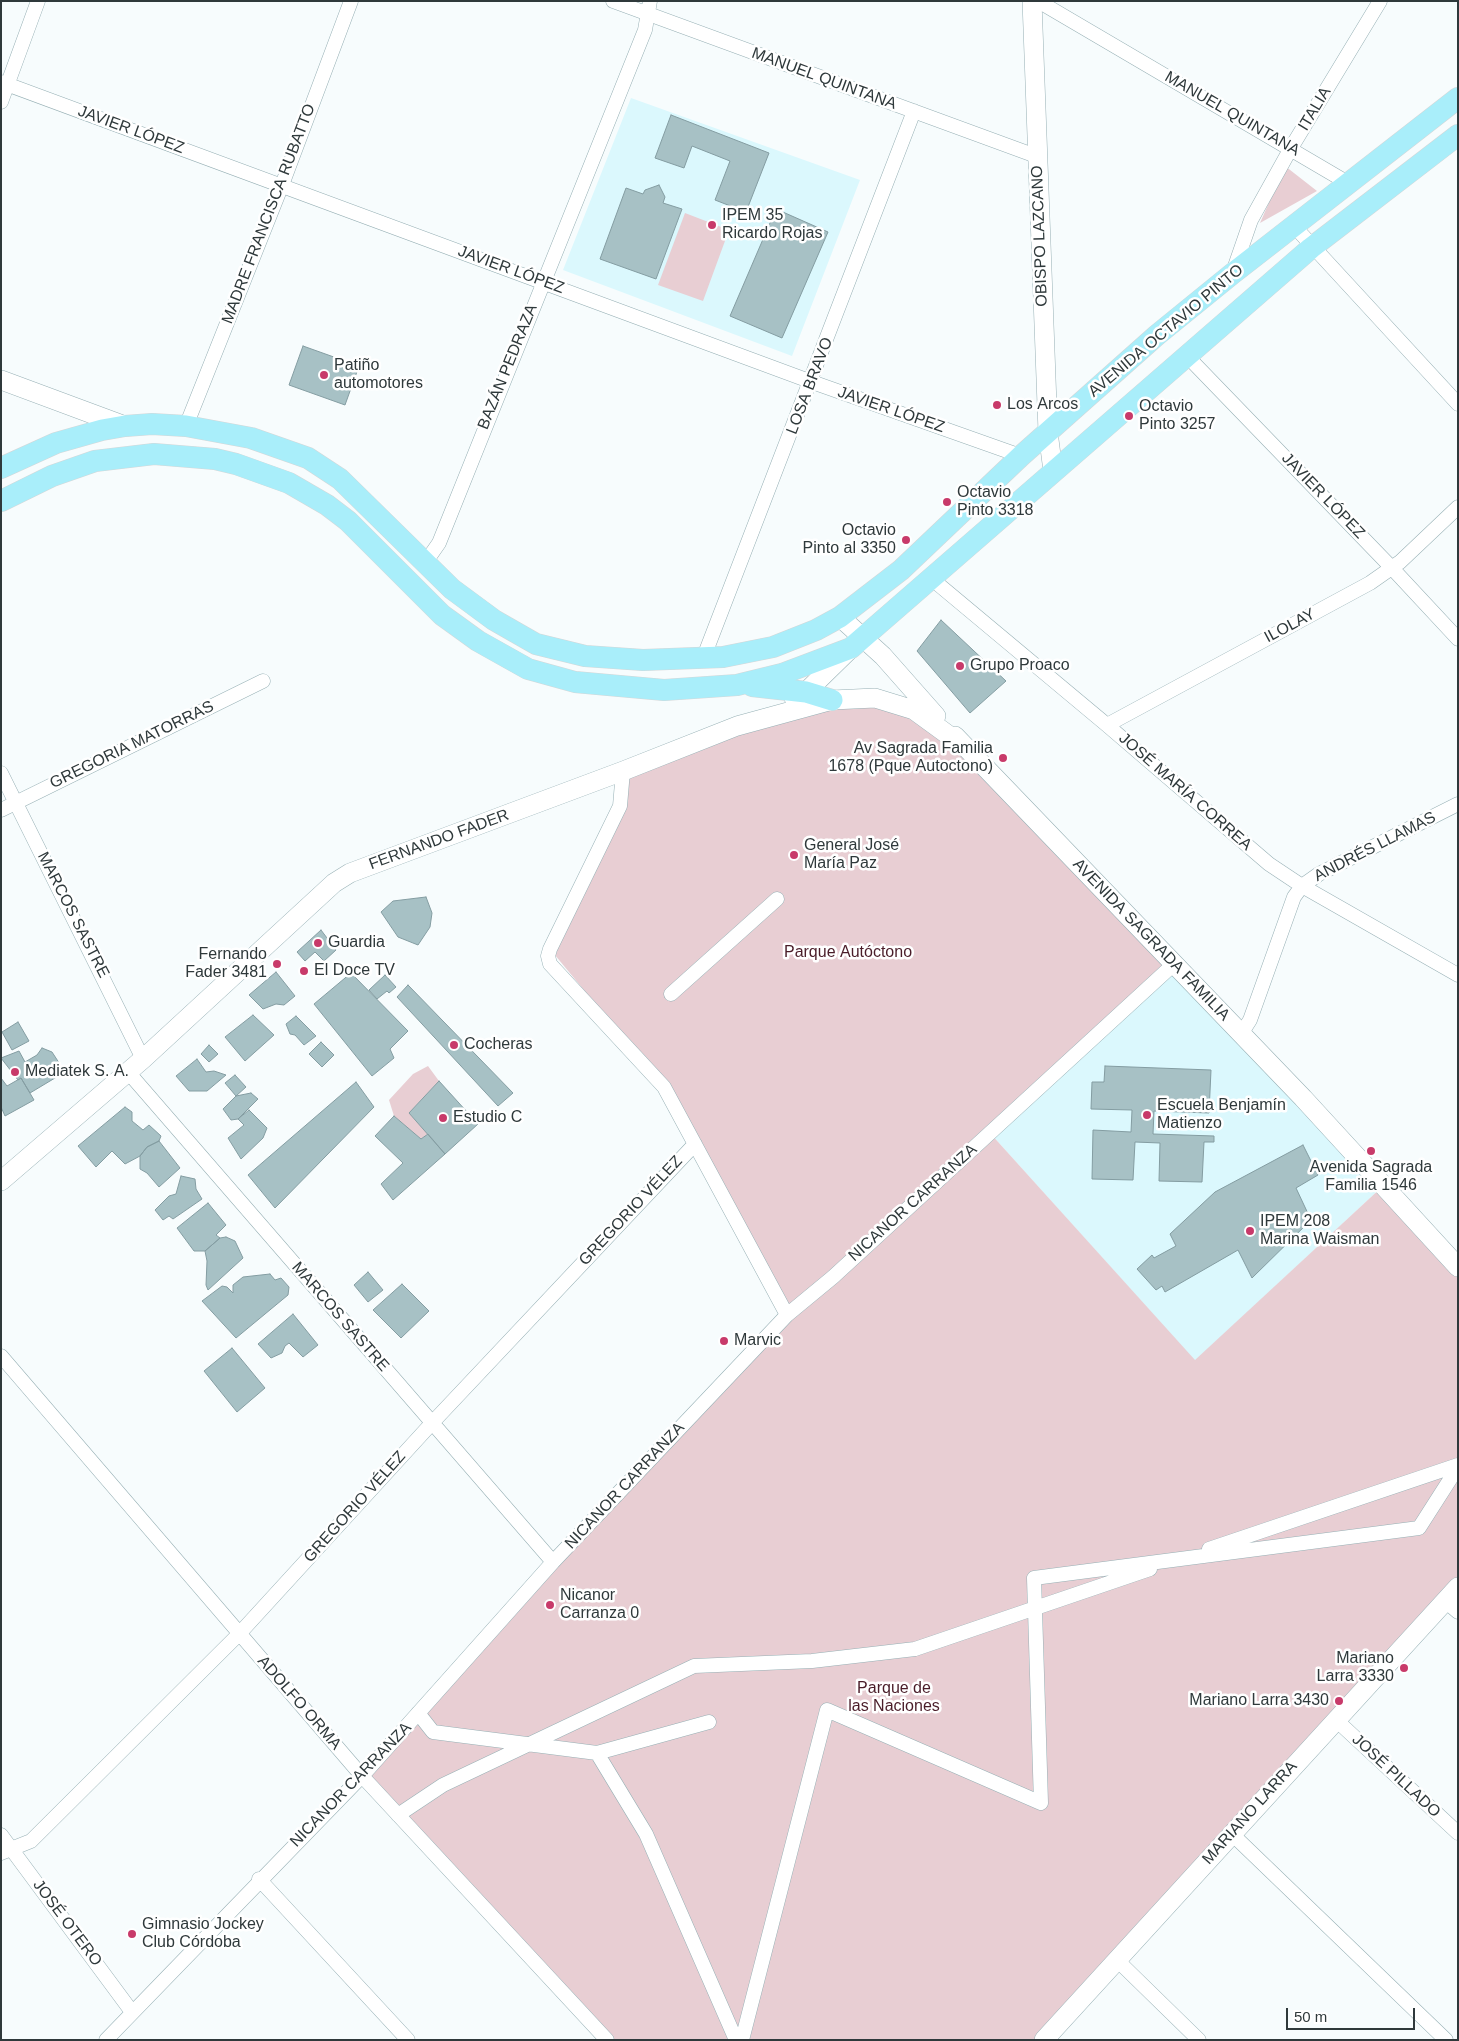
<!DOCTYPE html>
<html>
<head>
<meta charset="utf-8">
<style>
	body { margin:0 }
	#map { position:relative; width:1459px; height:2041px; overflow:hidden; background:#f7fcfd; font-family:Helvetica,sans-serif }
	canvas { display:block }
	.frame { position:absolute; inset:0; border:2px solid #2f393b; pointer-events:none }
	.scale { position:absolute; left:1286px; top:2008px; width:129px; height:22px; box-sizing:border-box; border:2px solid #2f393b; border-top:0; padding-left:6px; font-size:15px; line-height:18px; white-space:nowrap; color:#2f393b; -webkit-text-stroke:4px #fff; paint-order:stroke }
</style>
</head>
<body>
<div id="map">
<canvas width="1459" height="2041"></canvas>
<div class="frame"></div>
<div class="scale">50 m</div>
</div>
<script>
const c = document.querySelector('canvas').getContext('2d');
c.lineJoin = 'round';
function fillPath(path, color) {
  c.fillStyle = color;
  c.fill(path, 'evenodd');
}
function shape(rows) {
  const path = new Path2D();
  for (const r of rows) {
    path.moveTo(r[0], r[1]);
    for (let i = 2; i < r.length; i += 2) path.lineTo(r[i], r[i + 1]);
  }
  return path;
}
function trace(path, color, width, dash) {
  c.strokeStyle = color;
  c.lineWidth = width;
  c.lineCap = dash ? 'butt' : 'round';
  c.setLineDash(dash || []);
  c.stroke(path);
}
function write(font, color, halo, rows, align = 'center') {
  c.font = font + ' Helvetica,sans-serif';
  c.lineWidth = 5;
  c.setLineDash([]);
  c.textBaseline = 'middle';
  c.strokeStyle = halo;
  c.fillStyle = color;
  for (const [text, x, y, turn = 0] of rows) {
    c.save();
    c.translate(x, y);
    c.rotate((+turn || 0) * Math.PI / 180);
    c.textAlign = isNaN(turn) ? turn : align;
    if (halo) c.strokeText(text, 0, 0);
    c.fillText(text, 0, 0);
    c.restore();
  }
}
const built = shape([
	[631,98,860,180,792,356,563,270],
	[1174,964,1384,1185,1195,1361,990,1133]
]);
const green = shape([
	[1285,166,1317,191,1260,223],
	[685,213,729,230,703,301,658,285],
	[875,698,914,710,1174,964,990,1133,1195,1360,1384,1185,1458,1267,1458,1585,1044,2040,607,2040,362,1776,787,1315,664,1087,550,949,620,806,623,771,737,726],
	[428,1066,439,1081,409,1113,428,1134,421,1139,394,1116,389,1100,413,1074]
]);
const building = shape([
	[671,115,769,153,746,212,715,200,730,161,692,146,684,168,655,158,671,115],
	[659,185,665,197,663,203,682,209,656,279,600,259,626,188,643,194,645,190,659,185],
	[776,209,828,232,782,338,730,316,776,209],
	[303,346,359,366,345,405,289,385,303,346],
	[941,620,1006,681,970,713,917,651,941,620],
	[426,897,432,913,430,927,418,945,398,937,381,912,393,901,426,897],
	[321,930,336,950,324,961,315,952,305,961,297,952,321,930],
	[276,972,295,996,284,1005,276,1004,263,1009,249,995,276,972],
	[351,973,408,1031,390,1049,394,1058,372,1076,314,1004,351,973],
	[385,975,396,987,389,993,387,991,377,999,369,990,385,975],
	[408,985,513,1093,498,1106,397,997,408,985],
	[253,1015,274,1035,245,1061,225,1037,253,1015],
	[296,1016,316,1036,304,1045,295,1035,290,1034,286,1024,296,1016],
	[18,1022,29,1041,12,1050,2,1032,18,1022],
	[321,1042,334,1055,322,1067,309,1054,321,1042],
	[209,1045,218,1054,209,1062,201,1054,209,1045],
	[42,1048,52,1052,65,1072,30,1093,21,1078,18,1080,1,1058,19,1051,25,1062,37,1055,42,1048],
	[197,1059,206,1072,214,1071,226,1075,207,1091,189,1091,176,1076,197,1059],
	[1105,1066,1211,1070,1209,1113,1154,1111,1153,1134,1214,1136,1214,1142,1204,1142,1202,1182,1159,1181,1160,1143,1135,1142,1133,1180,1092,1179,1093,1130,1131,1132,1132,1110,1091,1109,1092,1082,1104,1082,1105,1066],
	[235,1075,246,1087,236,1096,225,1083,235,1075],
	[1,1078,7,1086,21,1078,34,1100,5,1116,1,1107,1,1078],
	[439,1081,478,1124,445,1154,409,1113,439,1081],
	[356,1082,374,1107,275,1208,248,1175,356,1082],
	[251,1093,258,1099,238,1119,231,1120,223,1109,236,1096,251,1093],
	[125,1107,132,1112,132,1121,143,1130,149,1125,161,1136,159,1141,147,1147,140,1156,125,1164,112,1151,96,1167,78,1146,125,1107],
	[249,1110,267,1128,263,1138,241,1159,228,1138,244,1125,238,1119,249,1110],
	[394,1116,421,1139,428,1134,445,1154,393,1200,381,1184,403,1163,375,1136,394,1116],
	[159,1141,180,1168,159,1187,147,1173,140,1169,140,1156,147,1147,159,1141],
	[1303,1145,1318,1175,1296,1188,1311,1220,1252,1278,1238,1250,1165,1292,1162,1286,1156,1290,1137,1269,1152,1255,1154,1258,1176,1246,1170,1234,1215,1192,1303,1145],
	[181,1176,195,1179,196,1189,202,1199,173,1219,169,1216,163,1220,155,1210,169,1196,176,1194,181,1176],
	[208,1203,226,1225,216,1235,220,1238,205,1251,194,1251,177,1228,208,1203],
	[226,1237,235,1241,243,1258,208,1290,206,1285,207,1261,205,1251,220,1238,226,1237],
	[368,1272,383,1290,368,1302,354,1285,368,1272],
	[270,1274,275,1280,281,1278,289,1287,288,1295,236,1338,202,1301,222,1286,227,1287,233,1293,233,1285,243,1277,270,1274],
	[402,1284,429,1311,401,1338,373,1310,402,1284],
	[293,1314,318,1345,303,1357,289,1343,285,1346,282,1353,271,1358,258,1344,293,1314],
	[232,1348,265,1388,237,1412,204,1371,232,1348]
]);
const street = shape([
	[613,1,1036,156],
	[1038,1,1348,183],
	[1,82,812,382,1021,456],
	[1,102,38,1],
	[1294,226,1458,404],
	[1233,272,1251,220,1291,148,1380,1],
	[1186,355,1391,567,1458,639],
	[186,426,282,185,351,1],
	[425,563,439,543,645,30,650,1],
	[932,579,1107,725,1269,864,1302,886,1458,975],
	[703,659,914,111],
	[1107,725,1370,583,1400,562,1458,507],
	[623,771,620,806,550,949,548,956,550,964,664,1087,787,1315],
	[1,773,143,1059],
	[1,810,263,681],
	[671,994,777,899],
	[1241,1034,1250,1020,1294,897,1302,886,1319,874,1458,804],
	[128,1072,553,1562],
	[1,1356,362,1776,607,2040],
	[1209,1549,1458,1465],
	[1445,1601,1458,1612],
	[418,1713,433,1732,597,1753,709,1722],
	[1335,1719,1458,1833],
	[597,1753,646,1834,736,2040],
	[398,1815,443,1785,694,1666,812,1661,915,1649,1150,1569],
	[1232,1834,1446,2040],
	[1,1835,132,2012],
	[1,1853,31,1841,239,1634,432,1423,695,1144],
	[259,1879,408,2040],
	[1117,1960,1199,2040],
	[106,2040,362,1776,553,1562,787,1315,833,1277,1174,964],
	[742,2040,827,1710,1041,1803,1034,1578,1419,1528,1458,1467]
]);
const secondary = shape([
	[1032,1,1048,432,1053,471],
	[1,380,125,426],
	[840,617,883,656,936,716],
	[794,698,806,692,850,649],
	[955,736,1303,1098,1458,1267],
	[1,1181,143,1059,334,883,350,873,623,771,737,726,832,700,875,698,914,710,962,745],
	[1044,2040,1458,1587]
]);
const primary = shape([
	[1,468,56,443,102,430,125,426,152,424,186,426,251,438,308,458,340,479,452,589,494,620,536,644,585,656,643,660,723,657,773,647,816,630,840,617,901,570,1021,456,1157,335,1232,274,1458,98],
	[1,501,52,476,95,461,154,454,215,459,236,464,289,483,327,505,348,521,442,615,478,641,528,669,575,682,664,690,737,685,782,674,851,648,1311,248,1458,135],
	[752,686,806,692,832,700]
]);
const markers = [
	[712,225,5,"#c83a6a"],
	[324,375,5,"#c83a6a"],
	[997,405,5,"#c83a6a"],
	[1129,416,5,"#c83a6a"],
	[947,502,5,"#c83a6a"],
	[906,540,5,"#c83a6a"],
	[960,666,5,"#c83a6a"],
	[1003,758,5,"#c83a6a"],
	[794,855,5,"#c83a6a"],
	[318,943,5,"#c83a6a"],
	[277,964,5,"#c83a6a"],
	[304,971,5,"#c83a6a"],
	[454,1045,5,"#c83a6a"],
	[15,1072,5,"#c83a6a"],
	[1147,1115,5,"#c83a6a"],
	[443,1118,5,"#c83a6a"],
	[1371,1151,5,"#c83a6a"],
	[1250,1231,5,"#c83a6a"],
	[724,1341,5,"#c83a6a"],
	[550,1605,5,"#c83a6a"],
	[1404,1668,5,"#c83a6a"],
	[1339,1701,5,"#c83a6a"],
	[132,1934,5,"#c83a6a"]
];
const streetNames = [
	["MANUEL QUINTANA",824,79,20],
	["ITALIA",1315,109,-59],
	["MANUEL QUINTANA",1232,114,30],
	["JAVIER LÓPEZ",131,130,20],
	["MADRE FRANCISCA RUBATTO",269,214,-69],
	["OBISPO LAZCANO",1040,236,-92],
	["JAVIER LÓPEZ",511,270,20],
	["AVENIDA OCTAVIO PINTO",1166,331,-40],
	["BAZÁN PEDRAZA",508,367,-68],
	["LOSA BRAVO",810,386,-69],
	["JAVIER LÓPEZ",891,410,19],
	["JAVIER LÓPEZ",1323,496,46],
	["ILOLAY",1290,626,-28],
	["GREGORIA MATORRAS",132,745,-26],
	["JOSÉ MARÍA CORREA",1185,792,41],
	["FERNANDO FADER",439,840,-20],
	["ANDRÉS LLAMAS",1375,847,-27],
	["MARCOS SASTRE",73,915,63],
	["AVENIDA SAGRADA FAMILIA",1151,940,46],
	["NICANOR CARRANZA",913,1203,-42],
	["GREGORIO VÉLEZ",631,1211,-47],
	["MARCOS SASTRE",340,1317,49],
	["NICANOR CARRANZA",625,1486,-47],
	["GREGORIO VÉLEZ",355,1507,-48],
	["ADOLFO ORMA",299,1703,49],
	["JOSÉ PILLADO",1396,1776,43],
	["NICANOR CARRANZA",351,1785,-46],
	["MARIANO LARRA",1250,1813,-48],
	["JOSÉ OTERO",67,1923,53]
];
const poiNames = [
	["IPEM 35",722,216],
	["Ricardo Rojas",722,234],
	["Patiño",334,366],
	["automotores",334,384],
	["Los Arcos",1007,405],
	["Octavio",1139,407],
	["Pinto 3257",1139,425],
	["Octavio",957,493],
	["Pinto 3318",957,511],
	["Octavio",896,531,"right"],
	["Pinto al 3350",896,549,"right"],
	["Grupo Proaco",970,666],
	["Av Sagrada Familia",993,749,"right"],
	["1678 (Pque Autoctono)",993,767,"right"],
	["General José",804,846],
	["María Paz",804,864],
	["Guardia",328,943],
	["Fernando",267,955,"right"],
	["Fader 3481",267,973,"right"],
	["El Doce TV",314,971],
	["Cocheras",464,1045],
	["Mediatek S. A.",25,1072],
	["Escuela Benjamín",1157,1106],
	["Matienzo",1157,1124],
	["Estudio C",453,1118],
	["Avenida Sagrada",1371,1168,"center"],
	["Familia 1546",1371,1186,"center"],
	["IPEM 208",1260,1222],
	["Marina Waisman",1260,1240],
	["Marvic",734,1341],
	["Nicanor",560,1596],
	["Carranza 0",560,1614],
	["Mariano",1394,1659,"right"],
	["Larra 3330",1394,1677,"right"],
	["Mariano Larra 3430",1329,1701,"right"],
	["Gimnasio Jockey",142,1925],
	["Club Córdoba",142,1943]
];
const parkNames = [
	["Parque Autóctono",848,953],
	["Parque de",894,1689],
	["las Naciones",894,1707]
];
fillPath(built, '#dbf8fd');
fillPath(green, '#e8ced3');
fillPath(building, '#a7c1c5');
trace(building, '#849da2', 1);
trace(street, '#97b0b5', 15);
trace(secondary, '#97b0b5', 20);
trace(primary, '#d5d7d8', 22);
trace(street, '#fff', 14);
trace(secondary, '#fff', 19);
trace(primary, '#a9eefa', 21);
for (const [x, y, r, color] of markers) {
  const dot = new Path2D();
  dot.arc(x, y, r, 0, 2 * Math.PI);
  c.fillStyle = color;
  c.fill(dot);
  trace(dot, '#fff', 2);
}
write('16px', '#2f393b', '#fff', streetNames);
write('16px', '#2f393b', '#fff', poiNames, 'left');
write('16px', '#4a1d29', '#fff', parkNames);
</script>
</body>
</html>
